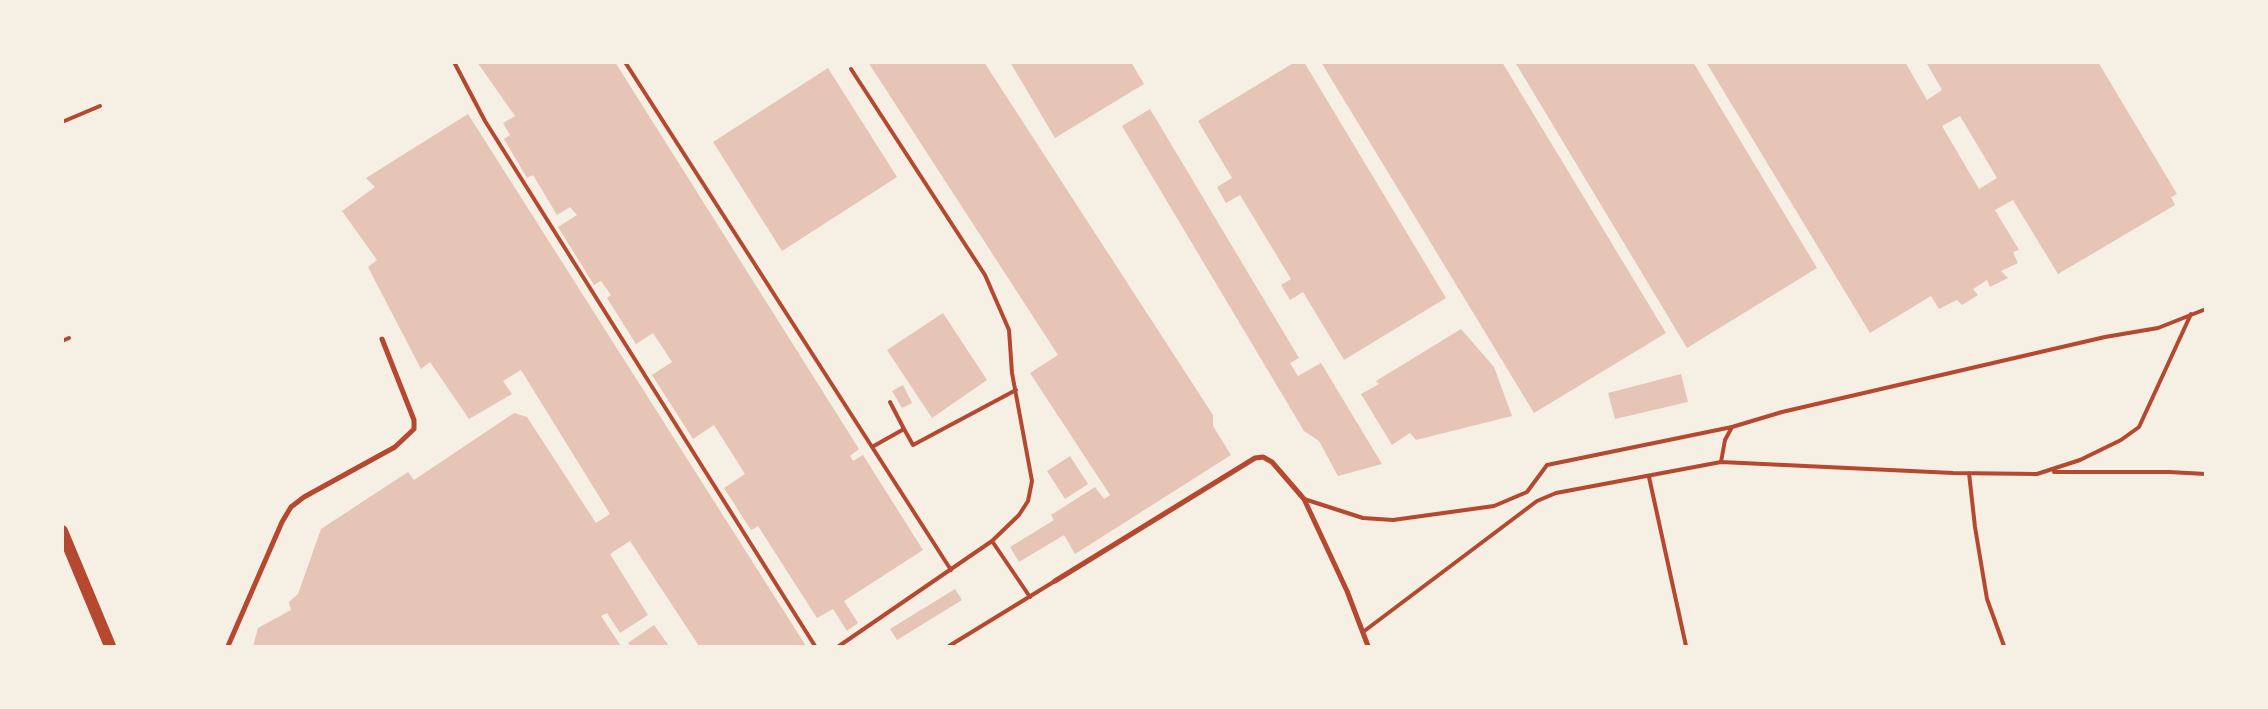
<!DOCTYPE html>
<html>
<head>
<meta charset="utf-8">
<style>
	body { margin:0 }
	#map { position:relative; width:2268px; height:709px; overflow:hidden; background:#f6efe4; font-family:"IBM Plex Sans",sans-serif }
	canvas { display:block }
	.frame { position:absolute; inset:0; border:64px solid #f6efe4; pointer-events:none }
</style>
</head>
<body>
<div id="map">
<canvas width="2268" height="709"></canvas>
<div class="frame"></div>
</div>
<script>
const c = document.querySelector('canvas').getContext('2d');
c.lineJoin = 'round';
function fillPath(path, color) {
  c.fillStyle = color;
  c.fill(path, 'evenodd');
}
function shape(rows) {
  const path = new Path2D();
  for (const r of rows) {
    path.moveTo(r[0], r[1]);
    for (let i = 2; i < r.length; i += 2) path.lineTo(r[i], r[i + 1]);
  }
  return path;
}
function trace(path, color, width, dash) {
  c.strokeStyle = color;
  c.lineWidth = width;
  c.lineCap = dash ? 'butt' : 'round';
  c.setLineDash(dash || []);
  c.stroke(path);
}
const building = shape([
	[477,62,615,62,859,449,850,456,853,461,863,455,923,550,844,601,858,623,847,631,833,609,817,618,758,526,751,530,724,488,745,474,714,425,693,439,652,375,672,362,653,333,636,344,607,298,611,295,601,281,594,285,558,227,577,215,570,207,557,215,533,175,527,178,504,139,510,135,503,123,515,116],
	[868,62,984,62,1213,415,1213,426,1231,455,1075,554,1064,535,1019,562,1010,547,1054,520,1051,515,1095,487,1104,499,1110,495,1030,373,1058,355],
	[1010,62,1131,62,1144,84,1055,138],
	[1295,62,1304,62,1446,298,1344,360,1303,292,1290,300,1281,285,1291,279,1240,195,1226,203,1217,187,1232,178,1198,121],
	[1321,62,1502,62,1666,333,1534,413],
	[1515,62,1693,62,1817,268,1687,348],
	[1706,62,1905,62,1927,100,1942,90,1926,62,2098,62,2177,194,2171,197,2175,205,2058,274,2013,200,1995,210,2019,250,2013,252,2018,263,2001,271,2008,278,1990,287,1987,280,1973,289,1978,295,1962,305,1957,300,1939,309,1931,296,1870,333],
	[1960,116,1997,178,1979,189,1942,126],
	[828,68,897,177,782,251,713,142],
	[1150,109,1299,358,1290,363,1298,376,1321,363,1382,464,1338,476,1319,441,1304,431,1122,126],
	[468,114,806,646,699,646,630,541,610,554,648,615,620,633,607,613,601,616,621,646,253,646,258,628,291,610,289,602,298,594,321,529,408,472,414,480,514,413,527,417,596,523,610,514,521,370,503,381,512,394,469,419,430,362,421,369,368,267,377,260,342,211,375,187,366,178],
	[943,313,987,380,932,418,887,350],
	[1461,329,1494,367,1512,416,1416,440,1410,433,1392,445,1361,394,1379,384,1376,381],
	[1681,374,1688,402,1615,419,1608,393],
	[903,385,912,403,902,408,892,391],
	[1070,456,1088,484,1065,499,1047,471],
	[955,589,962,600,897,640,890,629],
	[654,625,669,646,630,646,628,643]
]);
const service = shape([
	[454,62,485,121,815,646],
	[625,62,951,570],
	[62,122,100,106],
	[62,341,69,338],
	[890,402,904,429],
	[872,447,904,429,913,445,1016,390],
	[1721,462,1725,440,1732,427,1782,412,2105,337,2158,328,2206,309],
	[2054,472,2169,472,2206,474],
	[1969,473,1975,527,1987,599,2004,646],
	[1649,477,1686,646],
	[1304,499,1363,518,1393,520,1494,506,1527,492,1547,465,1732,427],
	[992,541,1030,597],
	[1363,632,1537,501,1556,493,1721,462,1953,473,2037,474,2080,460,2121,440,2139,427,2191,314],
	[839,646,992,541,1019,515,1028,501,1032,481,1012,373,1009,330,985,275,851,69],
	[949,646,1055,581]
]);
const minor = shape([
	[1055,581,1255,458,1263,457,1272,462,1304,499,1347,591,1368,646],
	[228,646,282,522,291,507,304,497,395,447,414,429,414,420,382,339]
]);
const primary = shape([
	[62,531,110,646]
]);
fillPath(building, '#e6c5b7');
trace(service, '#b5482f', 4);
trace(minor, '#b5482f', 5);
trace(primary, '#b5482f', 12);
</script>
</body>
</html>
